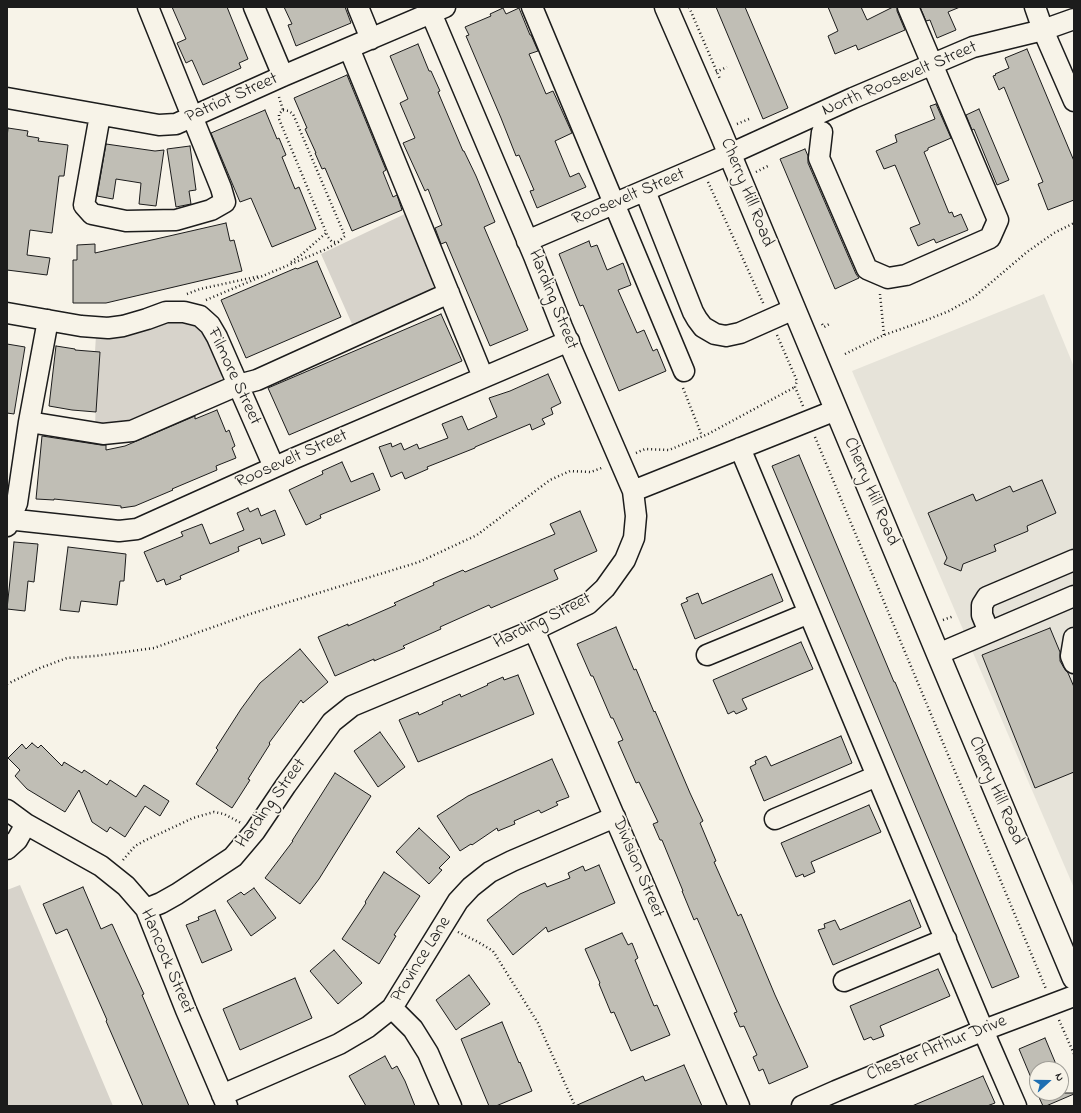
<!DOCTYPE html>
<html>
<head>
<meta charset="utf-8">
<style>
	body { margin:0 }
	#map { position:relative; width:1081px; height:1113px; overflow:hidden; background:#f7f3e8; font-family:"Indie Flower",sans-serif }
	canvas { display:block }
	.frame { position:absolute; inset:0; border:8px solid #1c1c1c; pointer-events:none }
	.north { position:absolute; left:1029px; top:1061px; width:40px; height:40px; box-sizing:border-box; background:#f7f3e8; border:1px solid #9f9d96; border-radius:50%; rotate:69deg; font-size:11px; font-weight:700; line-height:16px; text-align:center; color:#1c1c1c }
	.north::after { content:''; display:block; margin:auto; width:14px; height:18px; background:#1f6fb2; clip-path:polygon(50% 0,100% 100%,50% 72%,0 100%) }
</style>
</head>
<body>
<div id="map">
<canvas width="1081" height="1113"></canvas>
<div class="frame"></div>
<div class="north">N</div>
</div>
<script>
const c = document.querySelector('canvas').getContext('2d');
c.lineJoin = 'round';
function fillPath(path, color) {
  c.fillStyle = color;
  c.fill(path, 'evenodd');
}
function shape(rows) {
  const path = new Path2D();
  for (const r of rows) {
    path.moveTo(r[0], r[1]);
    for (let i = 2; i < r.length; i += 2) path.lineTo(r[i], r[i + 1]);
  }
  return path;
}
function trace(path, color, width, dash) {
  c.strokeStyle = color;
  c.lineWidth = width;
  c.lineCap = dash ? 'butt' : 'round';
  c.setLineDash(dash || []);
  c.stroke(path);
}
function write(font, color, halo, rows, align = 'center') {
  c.font = font + ' "Indie Flower",sans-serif';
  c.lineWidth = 3.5;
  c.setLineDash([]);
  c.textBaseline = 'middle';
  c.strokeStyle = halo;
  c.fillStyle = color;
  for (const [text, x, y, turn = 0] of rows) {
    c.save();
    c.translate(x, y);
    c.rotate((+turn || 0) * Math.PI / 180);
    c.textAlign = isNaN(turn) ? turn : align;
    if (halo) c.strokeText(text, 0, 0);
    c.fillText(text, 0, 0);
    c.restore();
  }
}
const built = shape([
	[1044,294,1074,367,1074,888,852,371]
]);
const green = shape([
	[409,212,435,282,432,289,352,324,321,254],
	[185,320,195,325,200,330,207,339,221,371,222,375,221,382,139,420,95,428,96,395,98,391,98,387,100,352,95,352,96,335,159,322],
	[20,885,113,1106,7,1106,7,890]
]);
const building = shape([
	[172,7,227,7,248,59,239,63,241,68,203,85,192,60,186,63,177,43,186,39,172,7],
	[284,7,345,7,351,23,296,46,288,25,292,24,284,7],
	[716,7,745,7,788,108,763,119,716,7],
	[828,7,861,7,867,20,893,7,897,7,897,11,905,30,858,50,856,45,835,54,828,36,838,31,828,7],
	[920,7,960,7,948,12,956,30,937,38,930,20,926,21,920,7],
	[503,8,506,14,519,8,530,35,531,35,538,51,529,54,546,94,553,91,572,133,555,141,570,177,579,173,586,187,537,208,530,191,534,190,519,155,516,156,501,118,466,36,469,35,465,27,491,16,490,14,503,8],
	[418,44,429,71,431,71,440,91,438,92,463,151,464,151,476,176,495,222,484,227,528,330,490,346,446,242,441,244,435,228,442,225,428,189,425,191,403,143,415,138,400,103,408,99,390,56,418,44],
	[1027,49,1074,161,1074,200,1048,210,1038,184,1043,182,1004,87,999,90,993,76,996,75,995,74,1009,68,1005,58,1027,49],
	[347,75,386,170,383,172,393,197,397,195,402,210,352,231,325,168,322,169,315,153,316,153,305,129,307,128,294,98,347,75],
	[936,104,951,138,928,148,928,150,924,152,949,213,952,212,954,217,961,214,968,230,936,243,934,239,918,246,910,228,920,224,895,165,884,169,876,151,897,142,895,135,935,119,930,106,936,104],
	[979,109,1009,180,997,185,974,129,972,130,966,115,979,109],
	[265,110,277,139,279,138,286,155,282,157,295,189,299,187,316,229,272,247,251,198,240,202,211,133,265,110],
	[8,128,28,131,27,136,39,138,38,141,68,145,64,176,59,176,52,233,30,230,27,255,50,258,47,275,7,270,7,138,8,128],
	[106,144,155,151,164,150,156,206,139,204,141,183,116,179,113,199,97,196,106,144],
	[190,146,196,190,189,191,191,204,176,207,167,149,190,146],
	[805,149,808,156,808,163,856,274,859,278,835,289,780,159,805,149],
	[226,223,230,241,234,240,242,271,106,303,73,303,73,260,77,260,77,245,95,244,95,253,226,223],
	[589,241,591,247,597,245,607,270,623,263,631,285,618,290,637,333,644,330,653,351,657,349,666,371,619,391,583,305,580,306,559,254,589,241],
	[317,261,341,317,246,358,221,300,296,268,297,269,317,261],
	[441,314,462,361,289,435,268,388,441,314],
	[7,344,25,347,14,414,7,413,7,344],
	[56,346,75,349,75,350,100,352,96,412,72,410,49,406,56,346],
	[548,374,561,403,551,408,553,414,542,419,545,424,532,430,530,424,475,447,475,448,427,467,428,469,405,479,402,472,391,477,379,447,391,443,392,447,401,443,404,450,417,444,419,449,448,438,442,424,462,416,468,430,497,417,489,398,510,391,548,374],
	[217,410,226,432,229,430,235,446,232,448,236,458,216,466,217,470,172,489,173,490,135,506,121,508,121,506,83,502,54,499,54,500,36,499,42,436,101,445,106,445,106,450,125,446,195,416,195,419,217,410],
	[799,455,894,682,895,682,1019,977,992,988,772,466,799,455],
	[342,462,351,482,373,473,380,490,320,515,321,518,306,525,289,490,323,474,322,471,342,462],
	[1042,480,1056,513,1027,526,1028,531,994,545,996,551,963,564,961,571,944,564,947,558,928,513,973,494,976,501,1010,486,1013,492,1042,480],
	[248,508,250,512,258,508,261,516,275,510,285,535,262,544,260,538,238,547,239,551,180,576,181,579,166,585,164,579,157,582,144,552,183,536,181,532,202,524,210,544,244,530,237,513,248,508],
	[580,511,597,551,554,570,558,579,491,608,489,605,440,627,441,629,403,646,405,648,374,661,374,659,335,676,318,637,348,624,348,626,396,605,394,603,434,585,433,583,463,570,465,572,555,534,550,524,580,511],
	[14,542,38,544,34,582,28,581,25,611,7,609,14,542],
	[68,547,126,554,124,581,120,581,117,605,81,601,79,612,60,610,68,547],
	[772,574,783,601,695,639,681,604,688,601,686,598,698,593,702,604,772,574],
	[616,627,634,670,636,669,654,712,655,711,690,793,703,821,700,823,716,861,714,862,738,916,741,914,775,995,808,1067,769,1084,763,1069,759,1071,753,1057,757,1055,744,1026,740,1027,734,1013,737,1012,715,960,697,918,694,920,682,891,683,891,662,840,660,840,653,824,658,822,639,782,636,783,618,742,623,740,613,718,611,718,593,676,591,676,577,644,616,627],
	[1050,628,1060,652,1060,661,1064,668,1068,673,1074,687,1074,772,1035,788,982,655,1050,628],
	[801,642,813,669,742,699,747,709,736,714,734,711,728,714,713,680,801,642],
	[300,649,328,682,303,703,301,700,269,743,270,744,248,779,250,780,232,808,196,784,218,750,216,748,241,709,260,683,300,649],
	[518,675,534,714,418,762,399,720,418,712,419,715,443,704,442,702,460,694,461,697,488,685,487,684,503,677,504,680,518,675],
	[380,732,405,767,378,787,354,751,380,732],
	[841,736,852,763,764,801,750,767,756,764,755,761,766,756,771,766,841,736],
	[32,743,38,748,41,745,62,766,64,762,82,773,84,770,107,785,110,780,136,797,144,785,169,801,160,816,145,806,125,837,110,827,107,832,92,822,79,790,65,812,27,789,15,776,20,770,8,758,22,744,26,749,32,743],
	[552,759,569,797,556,802,558,805,541,813,539,810,514,821,515,824,498,831,497,828,472,845,471,844,460,851,437,816,468,796,552,759],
	[335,773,371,796,319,879,300,904,265,878,293,841,292,841,335,773],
	[869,805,881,832,811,862,815,872,804,877,803,874,796,877,781,843,869,805],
	[419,828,450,857,439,868,442,870,429,884,396,852,419,828],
	[599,865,615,903,548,932,546,927,513,955,487,920,520,894,545,883,547,887,570,878,568,873,583,866,585,871,599,865],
	[384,872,420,896,394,935,396,936,379,964,342,939,366,903,365,902,384,872],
	[83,887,101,929,112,924,144,994,142,995,189,1106,143,1106,106,1021,107,1020,67,929,56,934,43,904,83,887],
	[254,888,276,918,251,936,227,901,241,892,244,895,254,888],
	[910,900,921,927,833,965,818,930,825,928,824,924,835,920,840,930,910,900],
	[215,910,232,950,202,963,186,925,199,920,198,917,215,910],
	[622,933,628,945,632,943,638,958,635,960,654,1006,657,1005,670,1035,631,1051,614,1012,611,1013,599,984,600,983,585,949,622,933],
	[334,950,362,983,338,1004,310,971,334,950],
	[938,969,950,996,880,1026,884,1036,873,1040,871,1037,864,1040,850,1006,938,969],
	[469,975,490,1004,456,1030,436,1000,469,975],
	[295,978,312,1018,240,1050,223,1009,295,978],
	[502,1022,519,1063,520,1062,532,1091,496,1106,489,1106,461,1039,502,1022],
	[1045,1038,1058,1069,1037,1069,1037,1092,1019,1049,1045,1038],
	[385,1056,392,1069,397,1066,405,1081,415,1106,366,1106,349,1076,385,1056],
	[684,1065,702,1106,575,1106,643,1076,645,1081,684,1065],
	[983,1076,995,1103,987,1106,912,1106,983,1076],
	[1037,1093,1074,1093,1074,1094,1046,1106,1043,1106,1037,1093]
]);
const path = shape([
	[689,7,720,79],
	[716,72,727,67],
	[279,97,283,110],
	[283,110,289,111,293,114,345,236,338,242,332,242,328,237,279,119,279,114,283,110],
	[737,124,749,119],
	[756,172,768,166],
	[708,182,764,305],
	[291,262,301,255,326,233],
	[187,294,200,289,260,276],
	[880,294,884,335],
	[206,300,324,250,337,243],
	[822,324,824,327,831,323],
	[777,335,797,381,795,387,803,406],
	[845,354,884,335,924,321,949,311,974,297,1027,252,1054,233,1074,223],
	[683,388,702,436],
	[815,437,1046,989],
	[636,453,645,449,669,450,708,434,795,387],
	[943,620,954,616],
	[7,684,40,668,67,658,95,656,154,648,250,614,419,562,477,535,550,480,570,471,591,472,604,467],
	[123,860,135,846,146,840,193,818,214,812,224,814,241,823],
	[458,932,478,942,493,951,538,1023,575,1106],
	[1059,1020,1074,1054]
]);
const minor = shape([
	[254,7,283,76],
	[358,7,371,39],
	[532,7,684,371],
	[1035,7,1043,30,1074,101],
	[349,48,483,377],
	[7,98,159,125,176,124,283,76,445,7],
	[100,115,84,205,92,214,126,221,176,220,211,210,225,202,221,188,148,7],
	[822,132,819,158,867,269,888,278,906,275,990,238,998,220,908,7],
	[645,191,693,312,697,319,703,327,715,334,726,336,740,333,794,309],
	[527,241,730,154,853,98,973,47,1043,30,1074,19],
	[7,313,81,326,108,328,123,326,147,319,166,312,184,312,200,316,210,325,217,337,274,467],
	[29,422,103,434,132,431,238,385,257,380,449,293],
	[740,448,989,1044,1016,1106],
	[633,491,836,410],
	[7,519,119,531,137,529,295,458,569,341],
	[7,526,17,503,29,422,48,320],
	[534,630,739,1106],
	[989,632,982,615,982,605,987,597,1074,560],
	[1074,638,1071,656,1074,663],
	[938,654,1074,596],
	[707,655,809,613],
	[7,810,26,824,101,866,126,886,146,909,186,1010,227,1106],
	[775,819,877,776],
	[7,849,17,840,26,824],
	[146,909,161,903,177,894,233,857,255,831,286,785,332,722,352,706,534,630,588,604,605,588,625,560,634,538,636,516,633,491,562,327,534,256,431,13],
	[844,981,946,939],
	[392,1008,413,1029,428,1053,451,1106],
	[222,1095,339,1044,368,1027,392,1008,458,901,471,887,490,872,512,861,615,817],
	[802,1106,836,1091,984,1030,1074,996]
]);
const major = shape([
	[666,7,720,131,938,654,1074,978]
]);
const streetNames = [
	["North Roosevelt Street",900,80,-23],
	["Patriot Street",232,99,-24],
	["Cherry Hill Road",746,193,68],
	["Roosevelt Street",629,198,-23],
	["Harding Street",552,300,68],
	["Filmore Street",233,377,65],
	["Roosevelt Street",292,460,-24],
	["Cherry Hill Road",870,492,67],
	["Harding Street",543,622,-26],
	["Cherry Hill Road",995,791,67],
	["Harding Street",272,804,-54],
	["Division Street",637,868,67],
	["Province Lane",422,960,-58],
	["Hancock Street",166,962,67],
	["Chester Arthur Drive",937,1049,-22]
];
fillPath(built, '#e6e3d9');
fillPath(green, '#d7d3cb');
fillPath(building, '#c0beb5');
trace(building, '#1c1c1c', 1);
trace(minor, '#1c1c1c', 23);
trace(major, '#1c1c1c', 25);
trace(path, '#1c1c1c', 2.5, [1, 3]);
trace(minor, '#f7f3e8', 20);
trace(major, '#f7f3e8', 22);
write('18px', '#1c1c1c', '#f7f3e8', streetNames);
</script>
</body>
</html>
